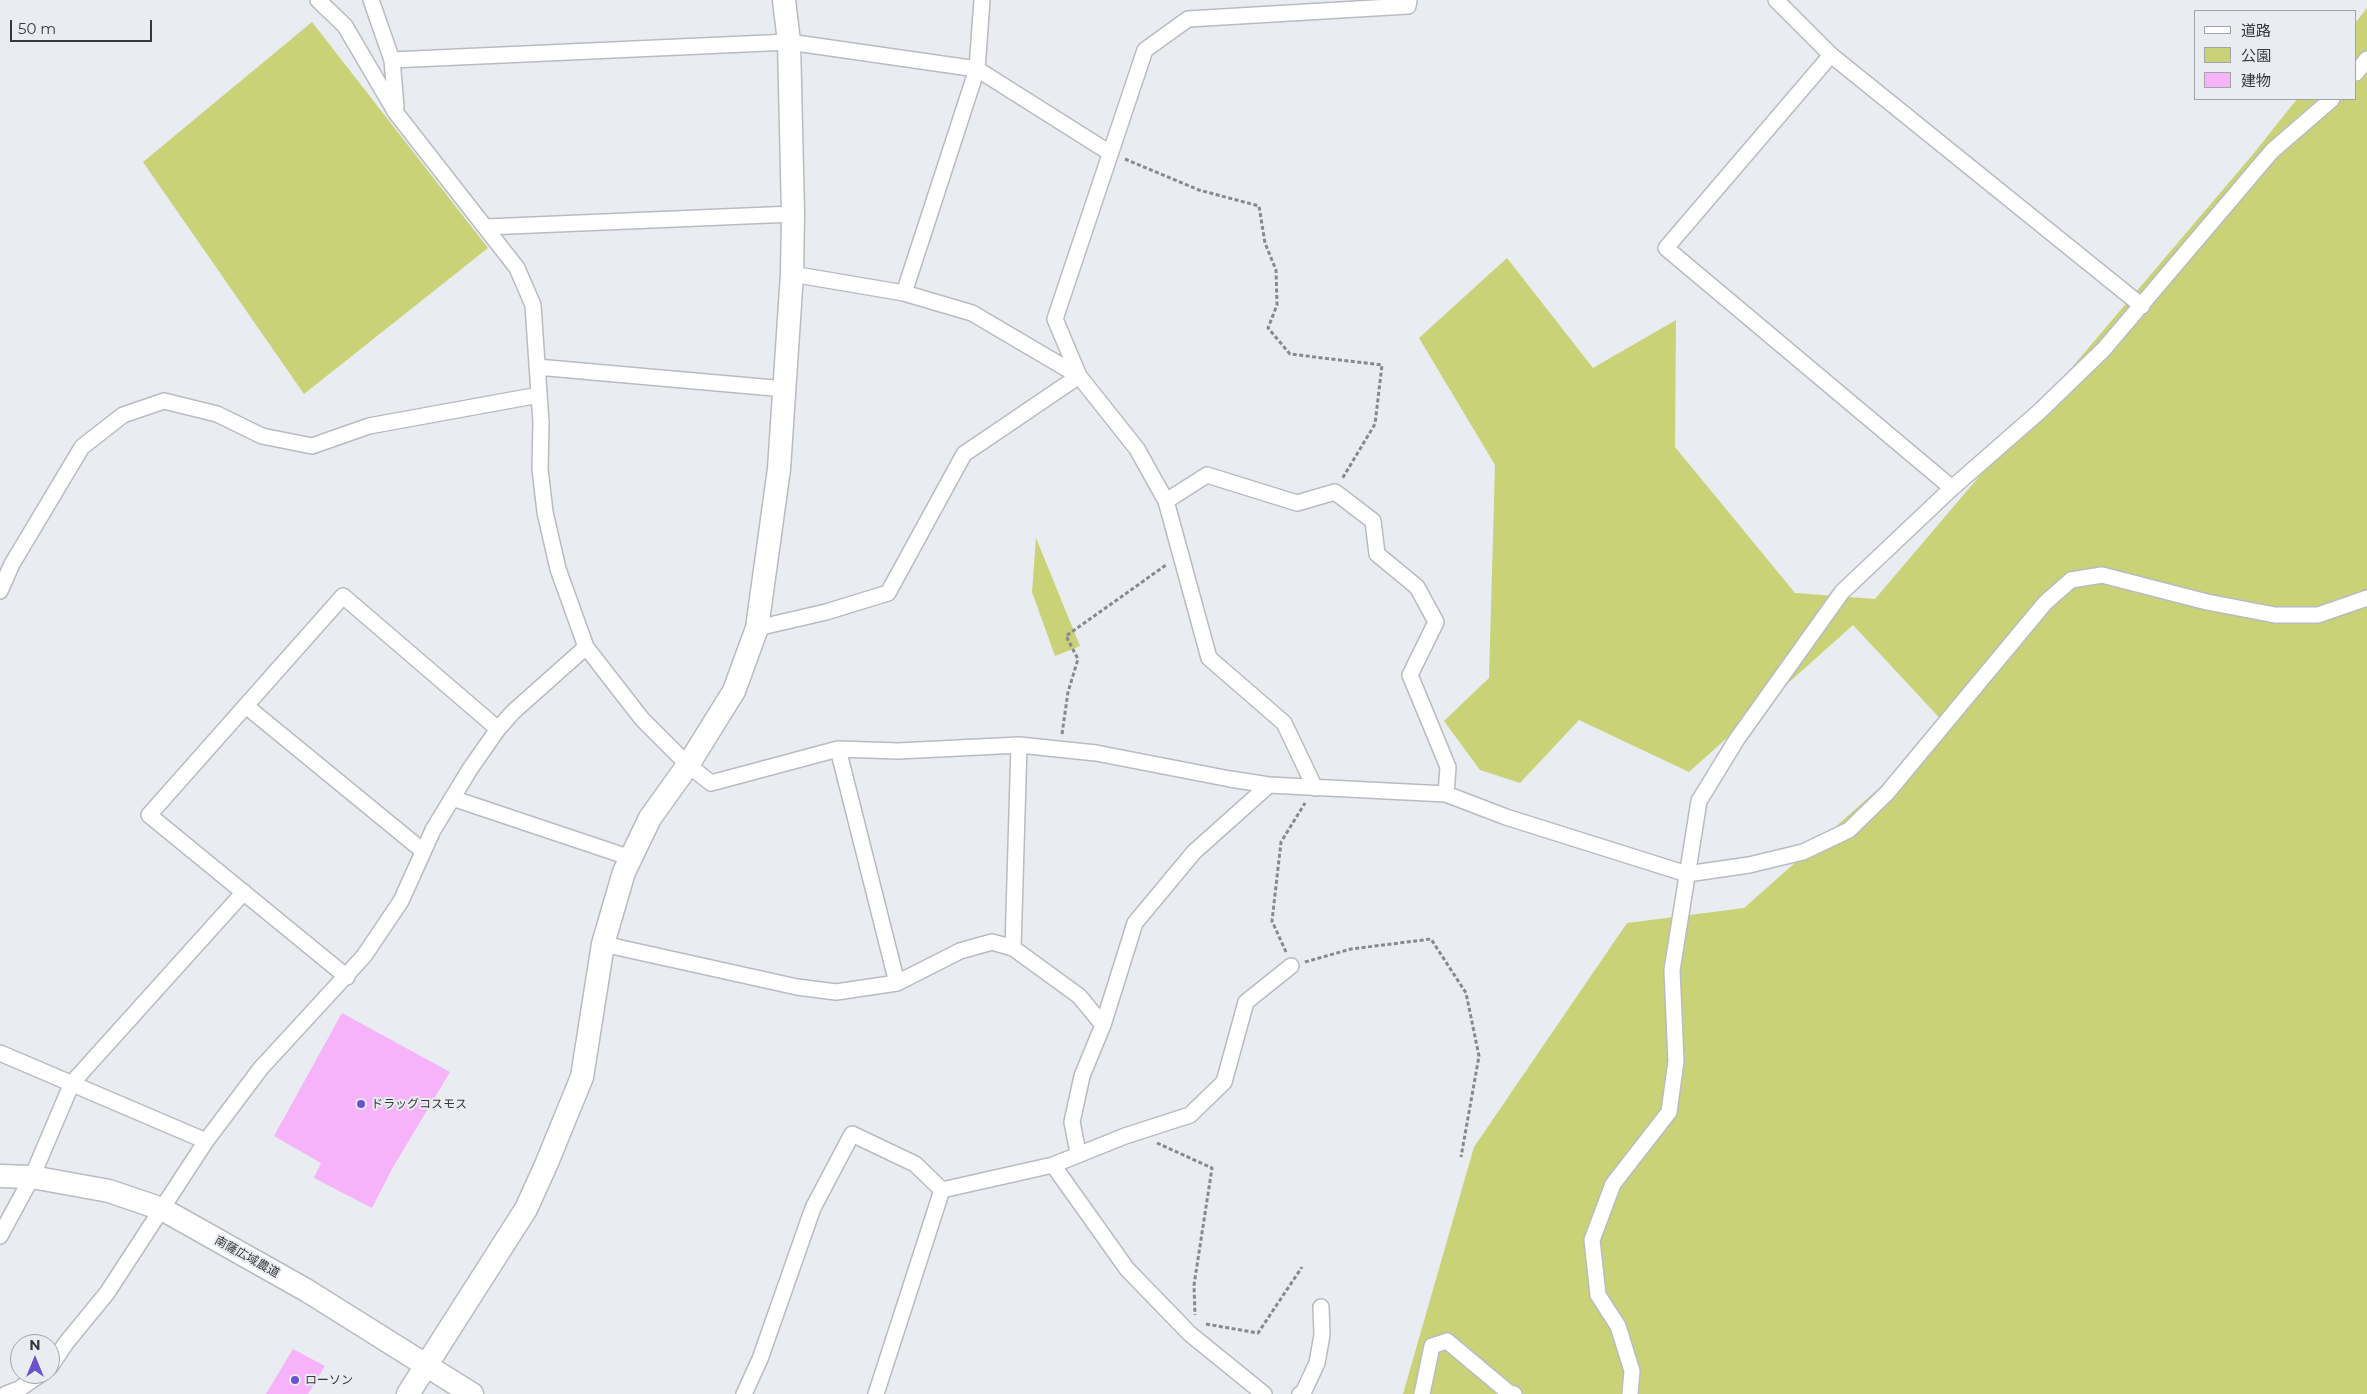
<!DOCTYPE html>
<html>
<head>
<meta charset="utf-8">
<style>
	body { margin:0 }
	#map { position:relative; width:2367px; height:1394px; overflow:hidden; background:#e9ecf1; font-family:Montserrat,"Noto Sans JP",sans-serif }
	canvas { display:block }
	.legend { position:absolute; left:2194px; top:10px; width:162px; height:90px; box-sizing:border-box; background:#e9ecf1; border:1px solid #a2a4a8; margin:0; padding:6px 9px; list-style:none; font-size:15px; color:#37383a }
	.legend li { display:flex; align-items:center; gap:10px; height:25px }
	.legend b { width:25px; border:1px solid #a2a4a8 }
	.north { position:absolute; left:10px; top:1334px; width:50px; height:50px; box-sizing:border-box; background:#e9ecf1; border:1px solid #a2a4a8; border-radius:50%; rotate:0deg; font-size:14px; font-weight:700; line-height:20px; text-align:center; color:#37383a }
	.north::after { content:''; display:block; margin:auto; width:18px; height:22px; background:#6853cc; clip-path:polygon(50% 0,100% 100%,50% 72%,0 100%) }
	.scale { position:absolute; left:10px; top:20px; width:142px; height:22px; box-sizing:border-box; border:2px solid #37383a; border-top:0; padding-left:6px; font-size:15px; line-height:18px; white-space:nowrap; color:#37383a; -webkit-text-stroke:4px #e9ecf1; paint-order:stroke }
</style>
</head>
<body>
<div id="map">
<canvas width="2367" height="1394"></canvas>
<ul class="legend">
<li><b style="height:6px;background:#fff"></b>道路</li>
<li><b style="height:14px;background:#cad277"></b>公園</li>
<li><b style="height:14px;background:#f6b3fa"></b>建物</li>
</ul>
<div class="north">N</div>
<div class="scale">50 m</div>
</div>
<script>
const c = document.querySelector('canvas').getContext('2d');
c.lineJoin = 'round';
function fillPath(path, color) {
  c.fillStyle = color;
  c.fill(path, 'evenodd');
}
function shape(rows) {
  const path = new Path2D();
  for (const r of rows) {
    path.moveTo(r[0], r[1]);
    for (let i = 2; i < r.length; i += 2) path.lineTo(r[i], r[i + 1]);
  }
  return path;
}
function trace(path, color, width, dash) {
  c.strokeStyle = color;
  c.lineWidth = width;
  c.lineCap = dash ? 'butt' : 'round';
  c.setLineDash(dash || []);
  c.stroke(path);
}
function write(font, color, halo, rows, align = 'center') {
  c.font = font + ' Montserrat,"Noto Sans JP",sans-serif';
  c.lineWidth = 4;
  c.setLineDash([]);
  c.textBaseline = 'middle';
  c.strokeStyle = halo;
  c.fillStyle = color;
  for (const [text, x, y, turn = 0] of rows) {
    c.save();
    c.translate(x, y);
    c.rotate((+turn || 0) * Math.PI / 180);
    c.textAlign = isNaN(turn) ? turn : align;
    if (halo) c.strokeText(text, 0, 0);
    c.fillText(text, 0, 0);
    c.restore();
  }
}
const green = shape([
	[2367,8,2367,1394,1403,1394,1474,1147,1627,923,1744,908,1948,727,1853,625,1689,772,1579,720,1520,783,1480,770,1444,721,1489,678,1495,465,1419,338,1507,258,1593,368,1676,320,1675,447,1795,593,1875,599,2254,153,2297,99,2356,99,2356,22],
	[312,22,488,248,304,394,143,162],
	[1036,538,1080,646,1055,656,1032,592]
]);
const building = shape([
	[342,1013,450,1072,392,1169,372,1208,314,1178,321,1163,274,1136],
	[293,1349,325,1366,308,1394,266,1394]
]);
const path = shape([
	[1125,159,1199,190,1259,206,1265,243,1276,270,1277,305,1268,328,1290,354,1382,365,1375,424,1342,479],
	[1062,734,1068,692,1078,659,1066,636,1166,565],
	[1286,952,1272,921,1281,842,1305,803],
	[1305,962,1351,949,1431,939,1466,993,1479,1056,1461,1157],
	[1157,1143,1212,1168,1194,1285,1195,1315],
	[1206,1324,1258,1333,1302,1267]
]);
const street = shape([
	[318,0,345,26,396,113,517,268,533,305,541,423,540,469,545,512,558,569,586,647,642,719,688,765,711,783,838,749,898,751,1019,745,1096,753,1230,779,1269,785,1446,794,1506,817,1687,874,1749,865,1803,852,1849,830,1887,793,2045,603,2071,580,2102,575,2207,602,2275,615,2318,615,2367,598],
	[371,0,392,60,396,107],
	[1776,0,1831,55,2142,306],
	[1831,55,1666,248,1952,488],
	[392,60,789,42,977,69,1110,153],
	[2356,73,2367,59],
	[486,227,793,214],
	[792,274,904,293,977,69,982,0],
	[904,293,972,313,1079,376],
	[537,367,785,389],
	[1166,501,1207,475,1297,503,1335,492,1373,521,1377,554,1417,587,1436,622,1410,675,1448,767,1446,794],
	[0,591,12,564,82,447,123,415,164,401,217,414,262,436,312,446,369,426,539,395],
	[757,628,826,612,888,593,964,454,1079,376],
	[246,706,423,851],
	[838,749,897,983],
	[1315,788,1284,723,1209,658,1166,501,1137,449,1079,376,1055,319,1145,50,1188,19,1408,6,1409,0],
	[452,798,631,858],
	[603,944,797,987,836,992,897,983,960,951,992,942,1013,948,1079,996,1103,1025],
	[1013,948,1019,745],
	[347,977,149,815,343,596,498,729],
	[0,1053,206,1141],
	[1078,1153,1072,1122,1082,1076,1103,1025,1135,923,1194,852,1269,785],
	[1053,1165,1127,1269,1190,1334,1264,1394],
	[942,1190,1053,1165,1125,1136,1190,1115,1224,1082,1246,1002,1291,966],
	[0,1236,32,1177,72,1083,244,892],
	[50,1367,66,1343,107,1293,206,1141,261,1068,364,956,401,901,433,830,470,769,498,729,513,712,586,647],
	[6,1394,19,1389,41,1374],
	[744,1394,760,1359,813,1208,852,1134,915,1164,942,1190],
	[876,1394,942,1190],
	[1300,1394,1303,1393,1317,1363,1322,1335,1321,1307],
	[1422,1394,1432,1346,1447,1341,1508,1392,1514,1394],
	[1630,1394,1632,1371,1618,1326,1598,1295,1592,1240,1613,1184,1669,1112,1676,1061,1672,970,1699,801,1737,739,1842,592,1952,488,2040,411,2104,349,2272,151,2332,99]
]);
const secondary = shape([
	[0,1176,32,1177,109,1191,162,1209,306,1290,472,1394],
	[408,1394,526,1209,546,1165,582,1077,603,944,624,872,650,818,688,765,734,691,757,628,779,469,792,274,793,214,789,42,784,0]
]);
const markers = [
	[361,1104,5,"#6853cc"],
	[295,1380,5,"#6853cc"]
];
const poiNames = [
	["ドラッグコスモス",371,1104],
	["ローソン",305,1380]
];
const streetNames = [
	["南薩広域農道",247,1257,29]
];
fillPath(green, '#cad277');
fillPath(building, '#f6b3fa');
trace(street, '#b8bbc0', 18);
trace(secondary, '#b8bbc0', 25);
trace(path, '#87898d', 3, [4, 2.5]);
trace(street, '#fff', 15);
trace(secondary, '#fff', 22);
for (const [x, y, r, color] of markers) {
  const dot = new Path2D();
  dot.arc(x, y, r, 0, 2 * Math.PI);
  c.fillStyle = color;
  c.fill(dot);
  trace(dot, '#e9ecf1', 2);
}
write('12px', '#37383a', '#e9ecf1', poiNames, 'left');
write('12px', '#37383a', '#e9ecf1', streetNames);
</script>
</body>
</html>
